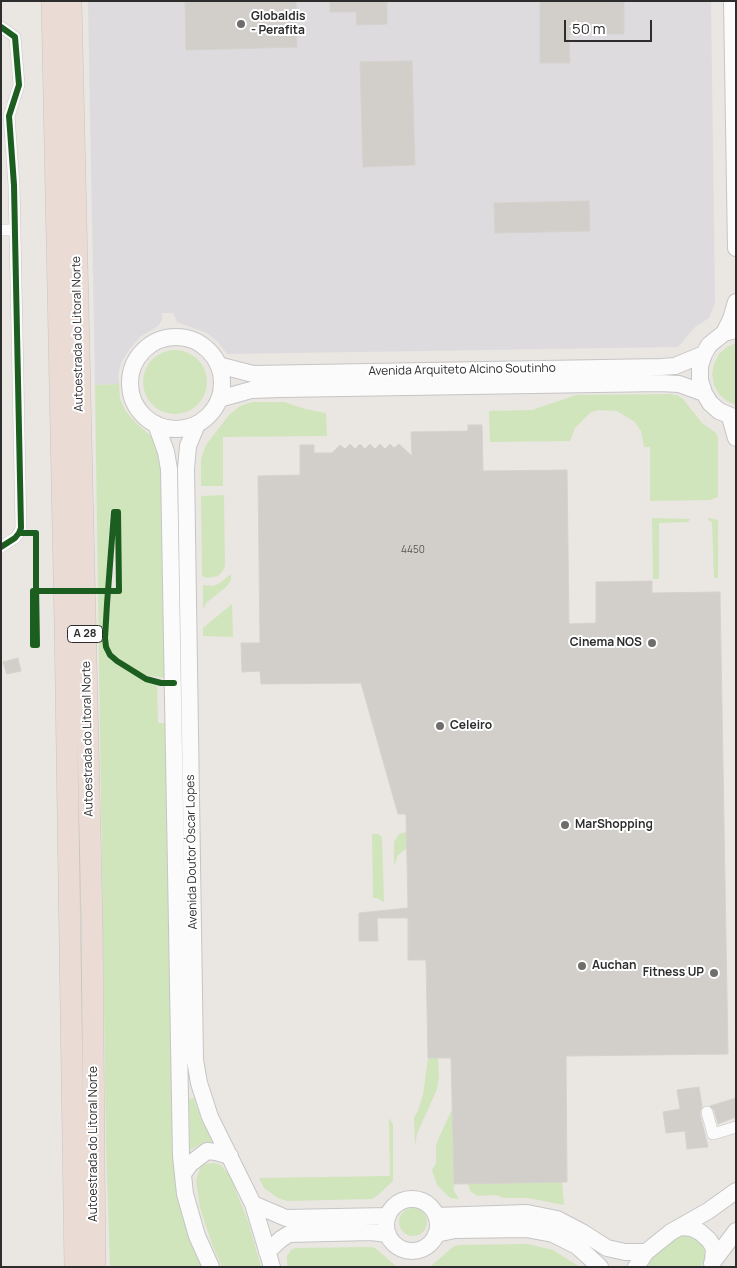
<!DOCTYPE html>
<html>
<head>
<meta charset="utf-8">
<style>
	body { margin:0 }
	#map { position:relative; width:737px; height:1268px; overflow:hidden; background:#eae6e2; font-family:Manrope,sans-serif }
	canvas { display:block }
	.frame { position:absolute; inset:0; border:2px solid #2d2d2d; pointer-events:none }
	.scale { position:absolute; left:564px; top:20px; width:88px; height:22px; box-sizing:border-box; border:2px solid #2d2d2d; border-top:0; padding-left:6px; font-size:15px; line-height:18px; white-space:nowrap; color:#2d2d2d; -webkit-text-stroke:4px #fff; paint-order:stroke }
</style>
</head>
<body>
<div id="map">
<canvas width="737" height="1268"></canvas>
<div class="frame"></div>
<div class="scale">50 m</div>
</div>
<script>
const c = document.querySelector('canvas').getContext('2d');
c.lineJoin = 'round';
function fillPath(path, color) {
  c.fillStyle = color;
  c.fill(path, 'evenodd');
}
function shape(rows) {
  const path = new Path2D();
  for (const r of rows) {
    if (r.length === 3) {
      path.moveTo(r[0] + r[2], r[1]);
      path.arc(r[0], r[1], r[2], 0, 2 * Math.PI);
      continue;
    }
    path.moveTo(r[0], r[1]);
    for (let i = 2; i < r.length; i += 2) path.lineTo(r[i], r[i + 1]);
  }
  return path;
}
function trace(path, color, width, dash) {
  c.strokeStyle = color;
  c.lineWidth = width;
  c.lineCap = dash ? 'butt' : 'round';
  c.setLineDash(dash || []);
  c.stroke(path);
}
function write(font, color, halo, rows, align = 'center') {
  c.font = font + ' Manrope,sans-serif';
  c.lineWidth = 4;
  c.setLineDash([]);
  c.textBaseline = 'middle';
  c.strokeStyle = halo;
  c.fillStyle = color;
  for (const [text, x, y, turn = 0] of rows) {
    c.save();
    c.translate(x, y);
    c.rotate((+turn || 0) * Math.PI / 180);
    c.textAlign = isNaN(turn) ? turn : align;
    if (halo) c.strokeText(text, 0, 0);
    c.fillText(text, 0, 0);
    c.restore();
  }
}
const industrial = shape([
	[88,1,711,1,715,303,709,318,695,327,678,347,227,354,218,342,207,333,177,322,173,313,162,313,162,320,158,326,140,337,129,350,121,363,118,375,119,384,95,385]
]);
const green = shape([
	[736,343,736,405,727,401,719,394,714,385,712,374,714,364,719,354,727,347],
	[175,382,32],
	[119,384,120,399,125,410,133,420,153,438,161,455,166,678,144,675,119,659,111,653,107,644,111,592,120,592,118,510,110,510,103,648,111,661,145,681,157,686,158,723,167,723,174,1143,202,1267,110,1267,106,1145,95,385],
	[670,394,677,395,683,399,702,423,716,433,718,438,718,497,710,500,650,501,650,447,644,447,641,431,635,422,617,411,598,410,590,413,575,428,570,441,490,442,489,411,532,410,576,395],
	[252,402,284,402,305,409,326,413,327,436,223,437,223,486,201,486,201,459,206,445,229,415,240,406],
	[224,495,225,566,222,572,218,576,207,578,202,576,201,496],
	[652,518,690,519,688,522,659,523,659,579,653,579],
	[709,518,718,520,718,578,714,578,712,522,708,520],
	[231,574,231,580,226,587,206,603,203,610,203,585,213,586,220,583],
	[232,604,233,637,203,636,203,628],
	[406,832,407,848,398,855,394,866,394,842,399,834],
	[372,834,378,834,381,836,382,839,384,902,377,898,373,898],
	[428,1058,438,1058,439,1078,437,1089,417,1134,415,1145,414,1117,418,1111,423,1095],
	[194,1098,201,1119,213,1142,203,1143,190,1150,189,1099],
	[452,1109,454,1191,459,1199,450,1198,437,1185,432,1170,436,1163,436,1146,438,1140],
	[389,1118,393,1124,393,1181,378,1195,372,1199,287,1201,278,1198,264,1188,259,1178,390,1176],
	[215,1163,221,1165,230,1176,249,1224,261,1267,222,1267,213,1247,200,1208,196,1181,200,1168,204,1164],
	[562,1182,564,1205,528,1198,504,1198,496,1195,478,1196,471,1192,468,1184],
	[413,1222,14],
	[685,1234,693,1236,698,1239,703,1246,706,1255,701,1267,645,1267,656,1253,679,1235],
	[528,1244,553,1250,580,1267,430,1267,454,1246,460,1245],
	[370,1247,375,1248,397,1267,288,1267,287,1264,287,1256,291,1250,295,1248]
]);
const building = shape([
	[185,1,296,1,297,47,186,50,185,1],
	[330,1,387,1,387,24,357,25,356,12,330,12,330,1],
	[540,1,624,1,624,34,569,34,570,63,540,63,540,1],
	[412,61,415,165,363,167,360,62,412,61],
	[589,201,590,231,495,233,494,203,589,201],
	[468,425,482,425,483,471,567,470,569,624,596,623,596,582,652,581,652,593,720,592,728,1054,566,1056,567,1182,454,1184,451,1058,428,1058,426,960,408,960,408,918,377,918,378,941,359,941,359,913,408,908,406,814,398,814,361,683,261,684,260,671,242,672,241,643,260,643,258,476,300,475,300,445,314,445,314,453,332,453,340,445,345,449,350,444,355,449,360,444,365,449,370,444,375,449,380,444,385,449,390,444,394,448,399,444,412,456,411,432,468,431,468,425],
	[18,658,21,671,7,674,3,662,18,658],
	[699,1087,702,1106,700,1114,708,1147,687,1149,685,1131,666,1133,663,1112,680,1109,677,1090,699,1087],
	[736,1098,736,1117,718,1124,714,1110,710,1106,736,1098]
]);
const street = shape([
	[1,27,15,37,19,85,9,116,14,185,21,528,19,533,15,538,1,547],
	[1,230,15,230],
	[707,1112,713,1134,736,1127]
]);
const secondary = shape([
	[732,1,736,248],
	[736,330,724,333,709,345,704,354,700,366,700,380,704,393,710,403,719,411,736,418],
	[724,333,731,319,736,302],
	[176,383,46],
	[218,365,253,374,661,367,675,366,704,354],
	[219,399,251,390,280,389,660,383,679,384,704,393],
	[730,417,736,438],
	[156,424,166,452,169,469,181,1156,185,1194,197,1236,211,1267],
	[197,424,188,446,186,469,195,1060,199,1083,210,1117,253,1204,272,1267],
	[183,1174,190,1164,207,1151,216,1152,230,1156],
	[412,1225,26],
	[253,1204,286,1218,388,1216],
	[436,1216,527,1213,557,1219,582,1232,607,1248,625,1252,646,1252],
	[680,1227,692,1228,700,1232,709,1240,714,1248,713,1261],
	[436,1234,455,1230,526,1229,553,1234,577,1246,600,1267],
	[267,1252,281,1239,289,1234,371,1232,388,1234],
	[712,1263,736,1231],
	[636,1267,646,1252,671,1232,708,1211,736,1191]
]);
const highway = shape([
	[52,1,65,623,75,1267],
	[71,1,92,920,95,1267]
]);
const cycleway = shape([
	[1,27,15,37,19,85,9,116,14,185,21,528,19,533,15,538,1,547],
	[19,533,36,533,36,585,37,645,33,645,33,591,119,591,118,512,114,512,107,604,105,638,106,647,110,655,117,661,146,679,161,683,174,683]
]);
const markers = [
	[241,24,5,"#6f6e6c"],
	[652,643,5,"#6f6e6c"],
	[440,726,5,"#6f6e6c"],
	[565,825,5,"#6f6e6c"],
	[582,966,5,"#6f6e6c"],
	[714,973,5,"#6f6e6c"]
];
const numberNames = [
	["4450",413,550]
];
const shields = [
	[85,634,35]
];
const shieldNames = [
	["A 28",85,634]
];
const poiNames = [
	["Globaldis",251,17],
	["- Perafita",251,31],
	["Cinema NOS",642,643,"right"],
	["Celeiro",450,726],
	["MarShopping",575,825],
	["Auchan",592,966],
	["Fitness UP",704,973,"right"]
];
const streetNames = [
	["Autoestrada do Litoral Norte",78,334,-91],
	["Avenida Arquiteto Alcino Soutinho",462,370,-1],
	["Autoestrada do Litoral Norte",88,739,-91],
	["Avenida Doutor Óscar Lopes",192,852,-91],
	["Autoestrada do Litoral Norte",94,1144,-90]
];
fillPath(industrial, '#dedbde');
fillPath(green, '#d0e5bb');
fillPath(building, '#d2cfcb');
trace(building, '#d5d2ce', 1);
trace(street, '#c6c5c5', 12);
trace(secondary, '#c6c5c5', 18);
trace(highway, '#c6c4c3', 22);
trace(street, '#fcfbfb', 11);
trace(secondary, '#fcfbfb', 16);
trace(highway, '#eadcd4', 21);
trace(cycleway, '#1b5e20', 6);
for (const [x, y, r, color] of markers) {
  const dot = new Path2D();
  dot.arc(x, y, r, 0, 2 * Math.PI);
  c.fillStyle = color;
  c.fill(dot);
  trace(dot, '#fff', 2);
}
write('10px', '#575655', null, numberNames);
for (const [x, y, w] of shields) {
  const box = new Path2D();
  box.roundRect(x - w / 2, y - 8.5, w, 17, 4);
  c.fillStyle = '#fff';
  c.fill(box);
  trace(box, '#2d2d2d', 1);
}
write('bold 11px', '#2d2d2d', null, shieldNames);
write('bold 12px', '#2d2d2d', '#fff', poiNames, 'left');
write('12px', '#2d2d2d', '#fff', streetNames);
</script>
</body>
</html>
